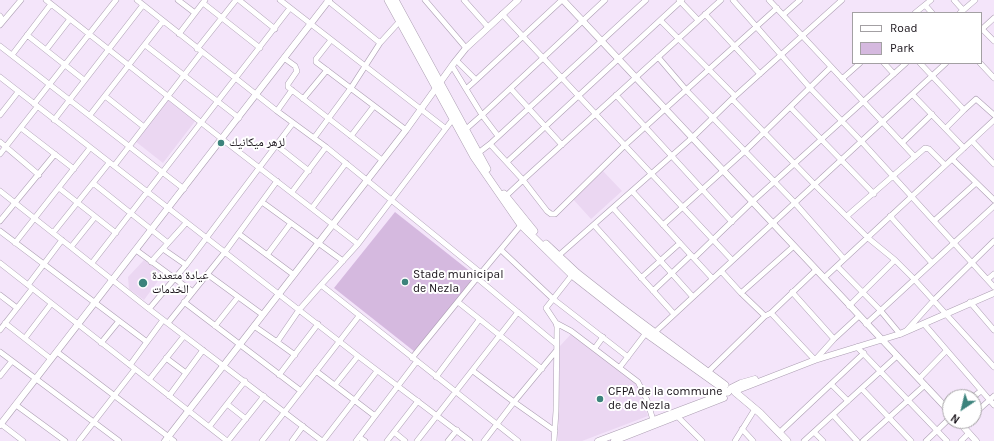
<!DOCTYPE html>
<html>
<head>
<meta charset="utf-8">
<style>
	body { margin:0 }
	#map { position:relative; width:994px; height:441px; overflow:hidden; background:#f4e5fa; font-family:Karla,sans-serif }
	canvas { display:block }
	.legend { position:absolute; left:852px; top:12px; width:130px; height:52px; box-sizing:border-box; background:#fff; border:1px solid #a3a0a3; margin:0; padding:5px 7px; list-style:none; font-size:12px; color:#181219 }
	.legend li { display:flex; align-items:center; gap:8px; height:20px }
	.legend b { width:20px; border:1px solid #a3a0a3 }
	.north { position:absolute; left:942px; top:389px; width:40px; height:40px; box-sizing:border-box; background:#fff; border:1px solid #a3a0a3; border-radius:50%; rotate:215deg; font-size:11px; font-weight:700; line-height:16px; text-align:center; color:#181219 }
	.north::after { content:''; display:block; margin:auto; width:14px; height:18px; background:#3c837c; clip-path:polygon(50% 0,100% 100%,50% 72%,0 100%) }
</style>
</head>
<body>
<div id="map">
<canvas width="994" height="441"></canvas>
<ul class="legend">
<li><b style="height:5px;background:#fff"></b>Road</li>
<li><b style="height:11px;background:#d5b9df"></b>Park</li>
</ul>
<div class="north">N</div>
</div>
<script>
const c = document.querySelector('canvas').getContext('2d');
c.lineJoin = 'round';
function fillPath(path, color) {
  c.fillStyle = color;
  c.fill(path, 'evenodd');
}
function shape(rows) {
  const path = new Path2D();
  for (const r of rows) {
    path.moveTo(r[0], r[1]);
    for (let i = 2; i < r.length; i += 2) path.lineTo(r[i], r[i + 1]);
  }
  return path;
}
function trace(path, color, width, dash) {
  c.strokeStyle = color;
  c.lineWidth = width;
  c.lineCap = dash ? 'butt' : 'round';
  c.setLineDash(dash || []);
  c.stroke(path);
}
function write(font, color, halo, rows, align = 'center') {
  c.font = font + ' Karla,"Noto Naskh Arabic",sans-serif';
  c.lineWidth = 4;
  c.setLineDash([]);
  c.textBaseline = 'middle';
  c.strokeStyle = halo;
  c.fillStyle = color;
  for (const [text, x, y, turn = 0] of rows) {
    c.save();
    c.translate(x, y);
    c.rotate((+turn || 0) * Math.PI / 180);
    c.textAlign = isNaN(turn) ? turn : align;
    if (halo) c.strokeText(text, 0, 0);
    c.fillText(text, 0, 0);
    c.restore();
  }
}
const built = shape([
	[169,99,196,120,163,163,135,141],
	[603,171,622,191,591,219,572,198],
	[144,260,163,274,144,300,129,289,128,277],
	[571,334,636,383,648,416,582,441,558,441,560,346]
]);
const green = shape([
	[395,212,476,276,415,352,334,288]
]);
const minor = shape([
	[46,0,222,139,358,244],
	[137,0,277,111,326,147,481,273,412,358],
	[178,0,195,13],
	[239,0,275,29],
	[280,0,445,128],
	[425,0,466,48],
	[464,0,488,27],
	[646,0,490,144,523,180,721,0],
	[679,0,698,20],
	[733,0,811,89,861,141,994,287],
	[769,0,915,157],
	[954,0,963,10],
	[203,3,260,48],
	[925,5,932,13],
	[915,13,931,0],
	[960,13,975,0],
	[502,14,732,260],
	[705,14,760,74],
	[783,15,800,0],
	[0,16,3,21],
	[661,21,735,96],
	[0,25,21,0],
	[982,29,994,41],
	[981,30,994,18],
	[179,34,205,0],
	[27,35,84,80],
	[331,40,316,59,316,62,406,130],
	[380,43,399,22],
	[145,45,239,118],
	[0,46,184,189],
	[197,49,236,0],
	[46,50,70,19],
	[12,55,51,4],
	[658,57,687,91,794,202,844,259],
	[284,58,295,66,297,71,288,84,288,87,382,160],
	[456,60,476,80,466,89,482,115,605,0],
	[884,63,894,74],
	[920,63,964,110,946,128],
	[980,63,994,78],
	[452,66,466,89],
	[0,77,358,356,470,441],
	[842,79,860,63],
	[476,80,562,0],
	[511,89,562,145],
	[616,95,732,222],
	[913,95,964,148],
	[105,96,144,127],
	[303,99,327,70],
	[732,99,814,184,868,238,895,260,914,279,994,367],
	[34,104,116,0],
	[791,108,874,194],
	[964,110,976,99,994,115],
	[277,111,292,90],
	[0,115,18,92],
	[90,115,163,21],
	[453,119,358,244,321,285,518,441],
	[54,120,143,5],
	[21,128,74,169],
	[465,130,482,115,498,136],
	[351,136,374,106],
	[314,138,351,88,380,43,327,0],
	[972,141,994,164],
	[0,142,39,175],
	[902,143,932,114],
	[276,145,309,171],
	[0,154,37,107],
	[477,154,490,144],
	[952,159,994,200],
	[507,162,682,0],
	[114,166,202,52],
	[93,183,168,243],
	[59,188,116,233],
	[0,191,149,309,322,441],
	[632,191,712,278],
	[292,192,326,147],
	[506,196,523,180,547,211,551,214,555,214,624,146,777,8],
	[262,202,343,261],
	[312,208,346,163],
	[613,208,693,297],
	[847,216,925,148,929,149,945,165],
	[890,216,932,263],
	[935,220,976,183],
	[0,221,55,154],
	[594,225,674,314],
	[663,225,746,150,830,68],
	[0,231,147,342],
	[53,233,109,163],
	[239,234,294,275],
	[15,243,90,148],
	[71,247,95,217],
	[163,249,186,265],
	[136,250,193,292],
	[501,250,552,298,628,357],
	[267,255,291,223],
	[557,257,693,137,732,99,842,0],
	[694,258,753,201,906,63],
	[151,262,186,223],
	[0,263,227,441],
	[92,263,290,8],
	[837,266,880,310,900,334],
	[721,271,741,293,794,246],
	[481,273,521,225],
	[207,274,263,315],
	[477,278,556,344],
	[641,278,680,243],
	[824,278,994,120],
	[988,279,994,274],
	[28,285,62,240],
	[653,291,691,255],
	[792,292,834,339,859,316],
	[741,293,765,316],
	[0,295,17,308],
	[184,302,301,391],
	[458,302,542,369],
	[970,302,994,330],
	[849,306,895,260],
	[149,309,186,265,293,123],
	[771,313,815,360,834,339],
	[5,323,51,359],
	[168,323,225,252,277,181],
	[556,323,571,331,638,382,647,400,653,420],
	[866,324,994,206],
	[924,324,994,405],
	[215,326,238,297],
	[254,326,277,342],
	[0,330,32,289],
	[907,330,934,300,994,241],
	[653,334,946,63],
	[25,338,51,304],
	[101,343,119,321],
	[857,347,947,441],
	[595,348,603,337],
	[0,352,119,441],
	[57,352,174,441],
	[295,355,277,342,299,310,321,285],
	[166,358,186,373],
	[130,365,163,320],
	[620,367,646,333],
	[316,371,375,416],
	[473,371,514,402,484,441],
	[709,371,765,316,771,313,816,270],
	[279,375,318,324],
	[0,376,12,361],
	[436,377,479,320],
	[919,379,946,351],
	[149,380,184,336],
	[831,384,848,401],
	[335,385,358,356],
	[862,389,911,441],
	[169,396,203,350],
	[973,397,981,391],
	[227,404,246,419],
	[16,405,65,441],
	[974,414,994,396],
	[833,415,857,441],
	[677,416,702,441],
	[1,424,23,441],
	[209,427,245,381],
	[742,429,753,441],
	[555,431,514,402,556,351],
	[394,432,405,441],
	[814,432,823,441],
	[779,433,864,353],
	[359,437,365,441],
	[79,441,135,369],
	[228,441,264,396],
	[262,441,359,316],
	[292,441,303,426],
	[323,441,377,371],
	[356,441,417,361],
	[387,441,418,401],
	[417,441,518,312],
	[448,441,457,430],
	[554,441,556,411,557,327,556,323,546,308,572,275],
	[735,441,753,412],
	[804,441,897,356],
	[863,441,925,385],
	[926,441,950,418],
	[961,441,969,433]
]);
const tertiary = shape([
	[563,0,950,412],
	[731,388,741,383,755,379],
	[735,391,815,360,900,334,994,293],
	[958,421,976,441],
	[0,425,329,0],
	[165,441,406,130,454,63,466,48,518,0],
	[598,441,728,392],
	[614,441,724,398]
]);
const secondary = shape([
	[388,0,474,157,521,225,572,275,651,337,728,392],
	[395,0,487,169],
	[504,194,534,231],
	[546,244,577,273,619,306,725,385],
	[735,392,760,413,787,441]
]);
const markers = [
	[221,143,4,"#3c837c"],
	[405,282,4,"#3c837c"],
	[143,283,5,"#3c837c"],
	[600,399,4,"#3c837c"]
];
const poiNames = [
	["لزهر ميكانيك",229,143],
	["Stade municipal",413,275],
	["de Nezla",413,289],
	["عيادة متعددة",152,276],
	["الخدمات",152,290],
	["CFPA de la commune",608,392],
	["de de Nezla",608,406]
];
fillPath(built, '#ebd7f2');
fillPath(green, '#d5b9df');
trace(minor, '#ac9eb2', 6);
trace(tertiary, '#ac9eb2', 7);
trace(secondary, '#ac9eb2', 8);
trace(minor, '#fff', 5);
trace(tertiary, '#fff', 6);
trace(secondary, '#fff', 7);
for (const [x, y, r, color] of markers) {
  const dot = new Path2D();
  dot.arc(x, y, r, 0, 2 * Math.PI);
  c.fillStyle = color;
  c.fill(dot);
  trace(dot, '#fff', 1.5);
}
write('12px', '#181219', '#fff', poiNames, 'left');
</script>
</body>
</html>
